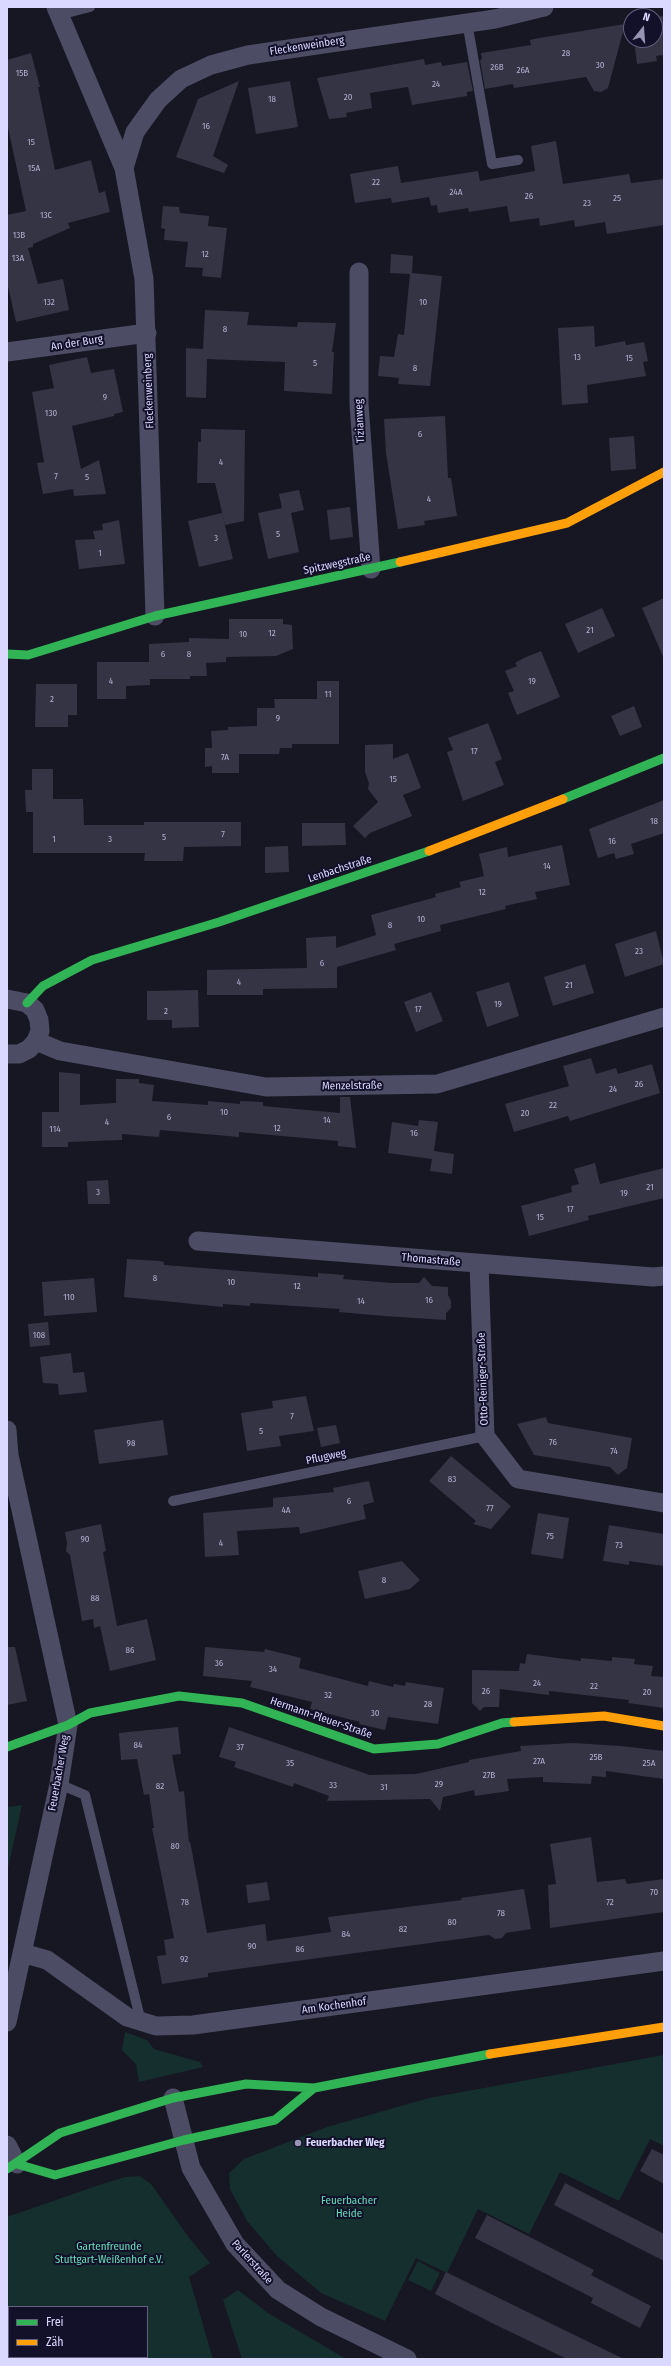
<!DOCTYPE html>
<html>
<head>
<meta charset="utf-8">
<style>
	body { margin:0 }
	#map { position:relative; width:671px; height:2366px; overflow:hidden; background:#171623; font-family:"Fira Sans Condensed",sans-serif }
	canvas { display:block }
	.frame { position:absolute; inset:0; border:8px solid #dad8ff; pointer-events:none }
	.legend { position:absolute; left:8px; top:2306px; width:140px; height:52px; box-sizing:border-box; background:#131029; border:1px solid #63607f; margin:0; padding:5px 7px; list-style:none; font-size:12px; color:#dad8ff }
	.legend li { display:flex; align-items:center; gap:8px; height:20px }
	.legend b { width:20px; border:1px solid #63607f }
	.north { position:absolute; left:623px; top:8px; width:40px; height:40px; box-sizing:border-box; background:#131029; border:1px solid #63607f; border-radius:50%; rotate:17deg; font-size:11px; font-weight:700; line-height:16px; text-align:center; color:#dad8ff }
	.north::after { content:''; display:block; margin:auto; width:14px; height:18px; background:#9694b2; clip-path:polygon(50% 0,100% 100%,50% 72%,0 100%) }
</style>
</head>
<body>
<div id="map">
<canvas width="671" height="2366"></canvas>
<div class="frame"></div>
<ul class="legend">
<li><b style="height:5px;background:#30b455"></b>Frei</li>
<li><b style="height:5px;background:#ff9f0a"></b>Zäh</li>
</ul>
<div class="north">N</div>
</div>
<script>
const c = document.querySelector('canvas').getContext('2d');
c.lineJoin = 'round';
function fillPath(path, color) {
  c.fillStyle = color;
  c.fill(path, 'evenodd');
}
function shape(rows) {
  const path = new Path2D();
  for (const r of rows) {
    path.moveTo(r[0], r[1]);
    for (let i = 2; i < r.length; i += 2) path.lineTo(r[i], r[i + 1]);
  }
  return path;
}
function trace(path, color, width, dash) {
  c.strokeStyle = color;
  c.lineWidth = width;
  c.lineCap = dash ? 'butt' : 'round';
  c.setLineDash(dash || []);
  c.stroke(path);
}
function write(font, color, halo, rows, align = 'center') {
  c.font = font + ' "Fira Sans Condensed",sans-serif';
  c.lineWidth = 4;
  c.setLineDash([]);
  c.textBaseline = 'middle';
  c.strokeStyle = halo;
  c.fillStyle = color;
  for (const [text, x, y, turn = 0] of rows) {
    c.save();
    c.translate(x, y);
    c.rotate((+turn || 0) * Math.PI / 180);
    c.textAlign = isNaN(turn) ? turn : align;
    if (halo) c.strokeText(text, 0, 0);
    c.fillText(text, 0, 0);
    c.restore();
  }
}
const green = shape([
	[22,1805,7,1873,7,1807],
	[125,2032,147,2040,154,2049,200,2062,203,2067,139,2082,136,2064,122,2050],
	[664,2055,664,2146,650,2139,619,2201,560,2172,529,2234,478,2209,447,2273,416,2258,385,2321,321,2293,277,2256,247,2221,230,2189,229,2173,244,2159,327,2127,429,2098],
	[140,2176,151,2184,190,2239,210,2263,189,2277,213,2359,7,2359,7,2217,99,2185,125,2177],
	[9,2307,147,2307,147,2357,9,2357],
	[418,2261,440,2273,431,2291,408,2280],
	[238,2290,268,2313,346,2359,242,2359,223,2300]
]);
const building = shape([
	[664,16,664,55,656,56,657,61,637,64,634,40,655,40,655,17],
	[625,24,608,88,601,92,594,91,586,77,514,88,513,84,485,89,480,60,482,59,481,53,531,45,530,40,539,38],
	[31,53,40,87,38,87,55,170,91,160,99,193,105,191,110,212,68,223,70,228,33,244,33,247,28,248,38,284,63,279,69,310,16,322,7,282,7,215,26,211,7,123,7,60],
	[424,59,425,65,441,62,442,66,467,62,473,91,467,92,467,96,412,105,408,87,370,93,372,108,346,113,347,117,329,119,317,78],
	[239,81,213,156,228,165,224,173,176,157,198,99],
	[290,81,298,127,256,134,248,88],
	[556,141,563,184,629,174,631,183,664,179,664,225,607,234,605,222,575,227,574,220,540,226,539,218,510,222,507,206,469,212,468,208,438,213,437,205,431,206,429,197,392,203,391,198,355,203,350,174,398,166,401,183,478,171,480,181,535,171,531,146],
	[163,206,179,207,180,213,209,216,208,226,227,228,221,278,202,276,203,268,185,267,188,242,164,240,165,229,161,228],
	[391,254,413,256,412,273,442,276,430,386,398,384,399,378,378,376,380,356,394,357,398,334,404,335,410,274,390,273],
	[205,310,249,312,247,325,297,327,298,322,336,323,332,352,334,352,332,394,284,391,285,362,207,359,206,398,186,397,186,348,203,349],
	[594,326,595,347,625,341,626,345,644,342,648,361,643,362,646,376,587,385,588,403,562,405,558,328],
	[87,357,91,373,114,369,123,412,114,414,114,416,72,426,81,469,99,460,106,494,74,496,73,489,43,494,37,463,44,462,32,392,54,388,49,365],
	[445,416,448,478,451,478,457,516,424,521,425,525,398,529,386,453,384,419],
	[201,429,245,430,244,521,225,525,215,483,197,483,198,442,201,442],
	[634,436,636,469,611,471,609,438],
	[299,490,304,510,291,513,299,552,268,559,258,513,282,508,279,494],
	[350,507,353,537,330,540,327,510],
	[222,513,233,559,199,567,188,521],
	[119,520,125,564,79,569,75,540,95,539,93,531,103,530,102,524],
	[664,598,664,659,642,608],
	[602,608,615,636,578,653,565,624],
	[229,619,283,619,283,624,292,625,293,649,276,656,226,657,226,662,206,663,207,676,190,676,190,679,150,679,150,685,126,686,126,699,97,699,97,662,149,662,149,644,189,642,189,638,229,639],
	[541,651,560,697,517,715,508,693,514,691,505,671,517,666,515,663,524,658],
	[317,681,339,681,339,744,292,744,292,748,280,748,279,754,239,754,239,773,212,773,212,766,205,767,205,748,212,748,211,731,228,730,228,727,257,726,257,708,275,708,274,699,317,699],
	[36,684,77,684,77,715,68,715,68,727,35,727],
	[634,706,642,727,620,736,611,716],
	[488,723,502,759,495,762,504,785,463,801,447,752,453,750,448,738],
	[393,744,393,759,408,753,421,788,403,795,412,816,370,833,365,838,353,826,378,802,368,789,369,783,365,772,365,745],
	[32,769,53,769,53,799,83,799,84,825,144,825,144,822,241,822,241,846,184,847,183,861,144,861,145,853,33,853,33,812,26,812,25,790,32,790],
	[664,800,664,833,631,844,634,854,616,859,614,853,598,858,589,829],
	[302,823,345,823,346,845,302,846],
	[562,845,570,885,535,892,537,899,505,906,506,909,440,925,441,931,394,944,396,950,337,967,337,988,263,989,263,995,207,995,207,970,307,968,306,938,336,936,336,948,376,935,371,915,436,897,435,894,461,887,459,882,484,876,479,854,507,847,508,857],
	[288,846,289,872,265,873,265,847],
	[656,931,664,964,625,977,615,944],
	[585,964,594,993,553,1006,544,977],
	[509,982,519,1016,487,1027,476,992],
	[198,990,199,1027,172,1028,172,1020,147,1020,147,991],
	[431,992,443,1021,416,1032,404,1002],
	[591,1058,596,1074,616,1068,618,1074,652,1064,660,1093,570,1121,568,1116,514,1132,505,1104,569,1086,563,1066],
	[59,1072,80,1074,80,1105,116,1103,116,1079,139,1079,139,1083,154,1085,152,1101,208,1105,208,1101,240,1104,240,1101,263,1102,263,1106,340,1113,340,1097,350,1097,356,1148,338,1146,338,1141,293,1137,239,1132,239,1137,160,1130,159,1137,122,1134,122,1140,68,1142,68,1147,42,1147,42,1112,59,1112],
	[419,1120,438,1122,434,1151,454,1154,452,1174,430,1171,432,1159,388,1153,392,1122,418,1126],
	[595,1163,600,1184,664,1168,664,1198,588,1216,589,1220,529,1236,521,1206,572,1192,571,1186,579,1184,574,1169],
	[108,1180,110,1204,88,1204,87,1181],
	[127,1259,159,1261,164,1262,164,1265,318,1277,318,1273,344,1275,343,1279,392,1283,419,1283,424,1277,432,1286,448,1287,448,1295,451,1301,451,1308,446,1313,446,1320,384,1316,339,1312,340,1309,250,1303,250,1306,223,1304,223,1307,124,1297],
	[94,1278,97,1312,44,1316,42,1282],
	[48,1322,50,1345,30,1347,28,1324],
	[71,1353,73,1373,84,1372,87,1392,59,1395,58,1384,43,1383,40,1357],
	[306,1396,314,1431,279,1436,281,1446,247,1451,241,1413,273,1408,272,1401],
	[546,1417,548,1423,632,1438,627,1468,618,1475,610,1467,534,1455,517,1424],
	[163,1420,168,1455,99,1464,94,1430],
	[336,1425,340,1443,321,1447,317,1428],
	[451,1456,511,1506,491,1529,473,1524,476,1521,429,1481],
	[369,1481,374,1502,363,1505,366,1519,300,1534,299,1527,237,1531,239,1555,205,1557,203,1513,273,1507,273,1498,334,1492,333,1488],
	[538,1513,569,1518,563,1559,531,1554],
	[101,1524,106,1551,103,1552,117,1626,147,1619,156,1660,110,1671,100,1626,94,1628,93,1619,82,1621,70,1555,66,1551,67,1543,65,1532],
	[609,1525,664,1534,664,1566,629,1561,629,1565,603,1561],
	[402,1561,420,1580,410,1589,365,1599,358,1571],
	[7,1647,15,1647,27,1701,7,1705],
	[205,1647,264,1652,265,1649,301,1658,299,1668,368,1686,369,1681,393,1687,394,1684,405,1686,406,1682,444,1688,438,1724,388,1717,385,1730,359,1724,360,1722,310,1709,312,1702,250,1687,252,1681,203,1676],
	[527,1654,581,1661,581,1658,612,1661,612,1657,635,1659,634,1664,653,1666,651,1676,664,1677,664,1708,628,1703,629,1700,549,1691,549,1695,500,1689,499,1707,484,1707,480,1711,472,1703,472,1670,519,1671,520,1663,525,1664],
	[178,1727,181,1754,172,1755,179,1792,184,1791,189,1843,190,1841,207,1933,265,1924,267,1941,331,1932,328,1917,462,1900,461,1898,524,1889,531,1929,506,1933,502,1938,495,1939,489,1935,208,1973,208,1977,162,1984,157,1956,166,1955,164,1940,174,1938,152,1828,154,1828,149,1794,144,1795,137,1759,121,1760,119,1733],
	[229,1727,370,1775,416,1774,469,1762,469,1760,521,1751,520,1746,573,1743,621,1746,664,1751,664,1779,606,1771,606,1777,592,1776,591,1784,543,1782,543,1777,507,1779,509,1791,475,1796,474,1790,443,1797,440,1811,430,1799,327,1801,329,1796,294,1783,293,1787,234,1767,236,1762,219,1757],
	[591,1837,597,1882,625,1879,627,1884,664,1879,664,1912,550,1928,548,1885,556,1884,550,1844],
	[267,1882,270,1900,248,1903,246,1885],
	[652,2149,664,2155,664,2184,640,2171],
	[565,2183,664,2234,664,2261,554,2205],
	[487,2215,594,2270,591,2275,651,2306,640,2328,591,2303,593,2298,475,2238],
	[446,2272,558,2327,624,2359,567,2359,498,2326,435,2294]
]);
const lane = shape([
	[59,15,90,7],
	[467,22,492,164,518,160],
	[173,1501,485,1436],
	[59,1784,85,1795,141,2022]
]);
const street = shape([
	[56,7,124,168,144,279,155,616],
	[124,168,135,132,158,100,181,79,211,65,248,55,495,19,544,7],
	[359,272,359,404,371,569],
	[7,352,147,333],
	[7,999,27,1003,35,1010,39,1020,40,1031,36,1041,29,1049,19,1054,7,1054],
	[36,1041,60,1051,266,1087,437,1084,664,1017],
	[198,1241,653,1277,664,1276],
	[479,1264,485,1436,518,1479,664,1503],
	[7,1430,9,1455,68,1725,59,1784,7,2022],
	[22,1953,47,1960,127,2017,156,2026,193,2025,664,1961],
	[173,2098,191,2168,235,2244,278,2290,321,2317,407,2359],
	[7,2145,17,2164]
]);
const fast = shape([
	[7,654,28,655,155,616,400,562],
	[563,799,664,758],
	[27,1003,43,986,92,960,219,922,429,851],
	[7,1747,68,1725,90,1713,179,1696,242,1703,374,1749,438,1744,502,1723,514,1722],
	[17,2164,55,2175,184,2140,275,2120,314,2088],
	[7,2169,60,2133,173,2098,246,2084,314,2088,490,2054]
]);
const slow = shape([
	[400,562,567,523,664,472],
	[429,851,563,799],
	[514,1722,604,1716,664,1726],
	[490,2054,664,2027]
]);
const markers = [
	[298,2143,4,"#9694b2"]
];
const numberNames = [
	["28",566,53],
	["30",600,65],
	["26B",497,67],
	["26A",523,70],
	["15B",22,73],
	["24",436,84],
	["20",348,97],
	["18",272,99],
	["16",206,126],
	["15",31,142],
	["15A",34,168],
	["22",376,182],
	["24A",456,192],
	["26",529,196],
	["25",617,198],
	["23",587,203],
	["13C",46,215],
	["13B",19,235],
	["12",205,254],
	["13A",18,258],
	["132",49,302],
	["10",423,302],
	["8",225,329],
	["13",577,357],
	["15",629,358],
	["5",315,363],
	["8",415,368],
	["9",105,397],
	["130",51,413],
	["6",420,434],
	["4",221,462],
	["7",56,476],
	["5",87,477],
	["4",429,499],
	["5",278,534],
	["3",216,538],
	["1",100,553],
	["21",590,630],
	["12",272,633],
	["10",243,634],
	["6",163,654],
	["8",189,654],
	["4",111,681],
	["19",532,681],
	["11",328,694],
	["2",52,699],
	["9",278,718],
	["17",474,751],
	["7A",225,757],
	["15",393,779],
	["18",654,821],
	["7",223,834],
	["5",164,837],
	["1",54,839],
	["3",110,839],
	["16",612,841],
	["14",547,866],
	["12",482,892],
	["10",421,919],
	["8",390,925],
	["23",639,951],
	["6",322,963],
	["4",239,982],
	["21",569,985],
	["19",498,1004],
	["17",418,1009],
	["2",166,1011],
	["26",639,1084],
	["24",613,1089],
	["22",553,1105],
	["10",224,1112],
	["20",525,1113],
	["6",169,1117],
	["14",327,1120],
	["4",107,1122],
	["12",277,1128],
	["114",55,1129],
	["16",414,1133],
	["21",650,1187],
	["3",98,1192],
	["19",624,1193],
	["17",570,1209],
	["15",540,1217],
	["8",155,1278],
	["10",231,1282],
	["12",297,1286],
	["110",69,1297],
	["16",429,1300],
	["14",361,1301],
	["108",39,1335],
	["7",292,1416],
	["5",261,1431],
	["76",553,1442],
	["98",131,1443],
	["74",614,1451],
	["83",452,1479],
	["6",349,1501],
	["77",490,1508],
	["4A",286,1510],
	["75",550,1536],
	["90",85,1539],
	["4",221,1543],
	["73",619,1545],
	["8",384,1580],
	["88",95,1598],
	["86",130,1650],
	["36",219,1663],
	["34",273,1669],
	["24",537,1683],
	["22",594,1686],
	["26",486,1691],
	["20",647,1692],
	["32",328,1695],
	["28",428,1704],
	["30",375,1713],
	["84",138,1745],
	["37",240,1747],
	["25B",596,1757],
	["27A",539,1761],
	["35",290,1763],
	["25A",649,1763],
	["27B",489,1775],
	["29",439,1784],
	["33",333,1785],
	["82",160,1786],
	["31",384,1787],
	["80",175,1846],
	["70",654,1892],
	["78",185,1902],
	["72",610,1902],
	["78",501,1913],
	["80",452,1922],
	["82",403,1929],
	["84",346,1934],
	["90",252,1946],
	["86",300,1949],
	["92",184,1959]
];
const streetNames = [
	["Fleckenweinberg",307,46,-9],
	["An der Burg",77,343,-9],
	["Fleckenweinberg",149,391,-92],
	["Tizianweg",360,421,-93],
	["Spitzwegstraße",337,564,-12],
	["Lenbachstraße",340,869,-18],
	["Menzelstraße",352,1086,-1],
	["Thomastraße",431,1260,5],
	["Otto-Reiniger-Straße",483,1379,-92],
	["Pflugweg",326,1457,-12],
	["Hermann-Pleuer-Straße",321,1718,19],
	["Feuerbacher Weg",59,1773,-80],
	["Am Kochenhof",334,2006,-8],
	["Parlerstraße",252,2262,48]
];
const poiNames = [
	["Feuerbacher Weg",306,2143]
];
const parkNames = [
	["Feuerbacher",349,2201],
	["Heide",349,2214],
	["Gartenfreunde",109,2247],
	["Stuttgart-Weißenhof e.V.",109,2260]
];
fillPath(green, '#142f2d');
fillPath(building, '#353445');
trace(lane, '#4c4c64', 10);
trace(street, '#4c4c64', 19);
trace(fast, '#30b455', 9);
trace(slow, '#ff9f0a', 9);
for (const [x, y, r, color] of markers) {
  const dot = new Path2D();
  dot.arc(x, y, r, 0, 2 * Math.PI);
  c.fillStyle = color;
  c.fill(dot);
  trace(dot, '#131029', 1.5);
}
write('9px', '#b1afd0', null, numberNames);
write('11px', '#dad8ff', '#131029', streetNames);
write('bold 11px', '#dad8ff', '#131029', poiNames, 'left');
write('11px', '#63e0b7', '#131029', parkNames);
</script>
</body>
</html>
